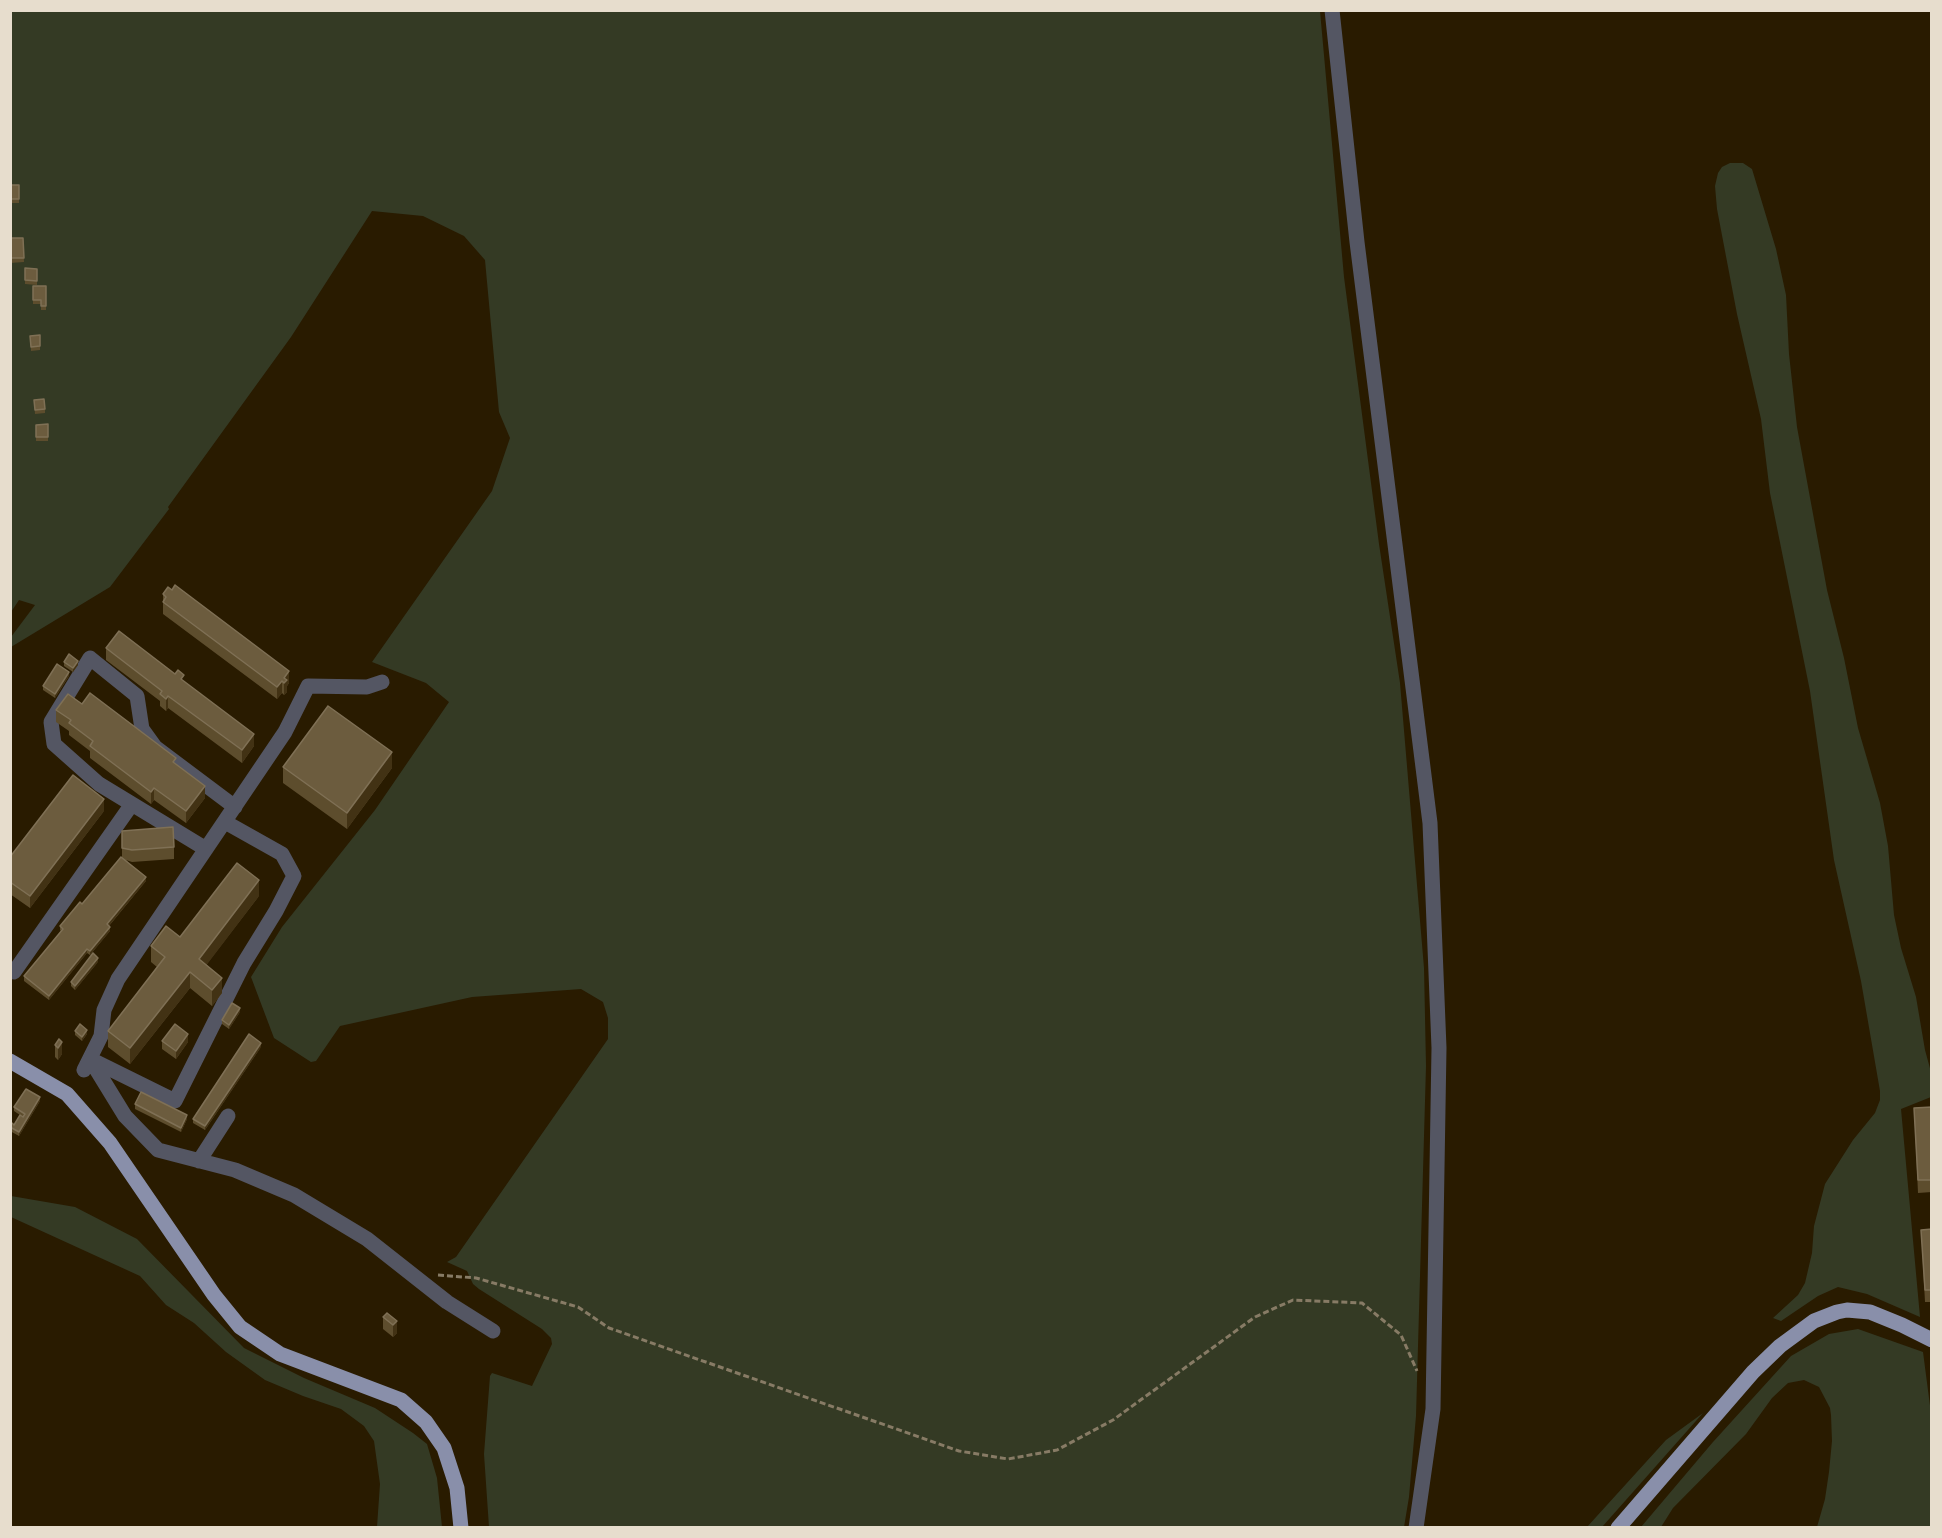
<!DOCTYPE html>
<html>
<head>
<meta charset="utf-8">
<style>
	body { margin:0 }
	#map { position:relative; width:1942px; height:1538px; overflow:hidden; background:#291b00; font-family:Figtree,sans-serif }
	canvas { display:block }
	.frame { position:absolute; inset:0; border:12px solid #e7ddcd; pointer-events:none }
</style>
</head>
<body>
<div id="map">
<canvas width="1942" height="1538"></canvas>
<div class="frame"></div>
</div>
<script>
const c = document.querySelector('canvas').getContext('2d');
c.lineJoin = 'round';
function fillPath(path, color) {
  c.fillStyle = color;
  c.fill(path, 'evenodd');
}
function shape(rows) {
  const path = new Path2D();
  for (const r of rows) {
    path.moveTo(r[0], r[1]);
    for (let i = 2; i < r.length; i += 2) path.lineTo(r[i], r[i + 1]);
  }
  return path;
}
function trace(path, color, width, dash) {
  c.strokeStyle = color;
  c.lineWidth = width;
  c.lineCap = dash ? 'butt' : 'round';
  c.setLineDash(dash || []);
  c.stroke(path);
}
const green = shape([
	[11,11,1320,11,1344,277,1379,544,1400,683,1424,968,1426,1066,1416,1416,1409,1497,1404,1527,489,1527,484,1454,490,1376,492,1373,532,1386,552,1344,551,1338,542,1329,479,1289,473,1284,467,1271,447,1262,456,1257,608,1039,608,1018,603,1002,581,989,472,997,340,1026,316,1061,311,1062,274,1038,251,977,282,927,375,810,449,702,426,683,372,662,492,491,510,438,499,412,485,260,464,236,423,216,372,211,291,337,168,507,169,509,110,587,11,647,11,637,35,605,19,600,11,612],
	[1730,163,1743,163,1752,169,1776,249,1786,295,1789,354,1797,427,1827,590,1844,658,1858,728,1880,803,1888,846,1894,915,1901,948,1916,997,1925,1050,1931,1072,1931,1097,1901,1109,1920,1317,1867,1294,1838,1287,1818,1296,1781,1321,1773,1318,1798,1295,1805,1283,1812,1253,1814,1226,1825,1184,1853,1140,1875,1113,1880,1100,1880,1091,1861,981,1834,860,1810,691,1770,493,1761,419,1737,314,1717,209,1715,186,1718,173,1722,167],
	[11,1196,75,1207,137,1239,244,1348,304,1378,375,1408,413,1433,427,1444,437,1478,442,1527,377,1527,380,1484,374,1441,364,1426,341,1409,303,1396,265,1380,226,1352,194,1323,166,1305,140,1276,11,1217],
	[1858,1329,1923,1352,1932,1421,1931,1527,1817,1527,1825,1499,1829,1472,1832,1441,1831,1415,1830,1408,1819,1387,1804,1380,1788,1383,1772,1398,1746,1434,1673,1508,1661,1527,1641,1527,1713,1442,1791,1356,1829,1334],
	[1703,1413,1602,1527,1587,1527,1666,1440]
]);
const path = shape([
	[438,1275,476,1278,578,1307,609,1328,959,1451,1008,1459,1057,1450,1113,1420,1255,1317,1293,1300,1362,1303,1401,1335,1417,1371]
]);
const minor = shape([
	[1332,10,1357,242,1430,823,1439,1048,1433,1409,1416,1528],
	[225,822,282,854,294,876,276,911,244,963,175,1101,90,1059,125,1116,158,1150,235,1170,294,1195,367,1239,447,1302,493,1331],
	[206,849,99,784,54,744,51,722,90,658,137,696,142,729,155,747,235,807],
	[14,972,132,804],
	[84,1070,101,1036,104,1010,118,979,285,732,308,686,367,687,382,682],
	[199,1161,228,1116]
]);
const major = shape([
	[10,1061,67,1094,110,1143,214,1295,240,1327,280,1354,401,1400,426,1422,444,1448,457,1488,461,1528],
	[1618,1528,1753,1372,1780,1346,1814,1321,1837,1312,1847,1310,1870,1312,1902,1325,1932,1340]
]);
const wall = shape([
	[10,185,19,185,19,203,10,203],
	[10,238,23,238,24,262,10,263],
	[25,268,37,269,37,285,25,284],
	[33,286,46,286,46,310,41,310,41,304,33,304],
	[40,335,40,350,31,351,30,336],
	[34,400,45,409,45,413,35,414],
	[48,424,48,441,36,441,36,425],
	[163,594,289,683,287,686,287,692,284,695,282,693,277,699,163,614],
	[106,648,184,681,254,746,242,763,168,708,166,711,160,706,160,701,106,660],
	[64,662,78,665,73,672,64,666],
	[69,676,55,698,43,690,43,686],
	[82,704,176,764,205,798,186,823,154,800,151,804,90,758,90,751,69,735,69,731,56,722,56,710],
	[283,767,392,768,347,829,283,783],
	[104,811,30,908,10,894,10,857],
	[122,831,174,847,174,859,132,862,126,860,146,881,109,926,110,931,90,955,87,953,49,1000,24,981,24,976,61,931,60,930,60,926,82,904,122,858],
	[259,896,206,965,222,993,212,1006,190,988,130,1064,108,1047,108,1031,157,967,151,962,151,946,180,937],
	[98,962,75,990,71,986,71,982],
	[240,1012,229,1029,222,1024,222,1020],
	[75,1031,87,1034,82,1041,75,1035],
	[59,1039,62,1054,58,1060,55,1057,55,1045],
	[162,1041,188,1042,176,1059,162,1049],
	[261,1047,205,1130,193,1123,193,1119],
	[40,1101,19,1136,10,1131,10,1125,14,1125,23,1117,14,1111,14,1107],
	[135,1104,187,1119,181,1132,135,1109],
	[1932,1107,1932,1192,1918,1193,1914,1108],
	[1932,1229,1932,1302,1925,1302,1921,1230],
	[387,1313,397,1333,393,1337,383,1329,383,1317]
]);
const shadedWall = shape([
	[78,661,78,665,73,672,73,668],
	[289,671,289,683,287,686,287,692,284,695,284,678],
	[69,672,69,676,55,698,55,694],
	[282,681,282,693,277,699,277,687],
	[168,696,168,708,166,711,166,699],
	[254,734,254,746,242,763,242,750],
	[392,752,392,768,347,829,347,813],
	[205,786,205,798,186,823,186,811],
	[154,788,154,800,151,804,151,792],
	[104,799,104,811,30,908,30,896],
	[146,877,146,881,107,928,107,924],
	[259,880,259,896,199,975,199,959],
	[110,927,110,931,90,955,90,951],
	[87,949,87,953,49,1000,49,996],
	[98,958,98,962,75,990,75,986],
	[190,972,190,988,130,1064,130,1048],
	[222,978,222,993,212,1006,212,990],
	[240,1008,240,1012,229,1029,229,1025],
	[87,1030,87,1034,82,1041,82,1037],
	[188,1034,188,1042,176,1059,176,1051],
	[62,1042,62,1054,58,1060,58,1048],
	[261,1043,261,1047,205,1130,205,1126],
	[40,1097,40,1101,19,1136,19,1132],
	[187,1115,187,1119,181,1132,181,1128],
	[397,1321,397,1333,393,1337,393,1325]
]);
const building = shape([
	[10,185,19,185,19,199,10,199,10,185],
	[10,238,23,238,24,258,10,258,10,238],
	[25,268,37,269,37,281,25,280,25,268],
	[33,286,46,286,46,306,41,306,41,300,33,300,33,286],
	[40,335,40,346,31,347,30,336,40,335],
	[44,399,45,409,35,410,34,400,44,399],
	[48,424,48,437,36,437,36,425,48,424],
	[175,585,289,671,284,678,287,680,284,683,282,681,277,687,163,602,166,597,163,594,168,587,172,590,175,585],
	[119,631,175,674,178,670,184,675,181,679,254,734,242,750,168,696,166,699,160,694,162,691,106,648,119,631],
	[69,654,78,661,73,668,64,662,69,654],
	[57,664,69,672,55,694,43,686,57,664],
	[90,693,176,758,173,762,205,786,186,811,154,788,151,792,90,746,93,741,69,723,71,720,56,710,68,694,82,704,90,693],
	[328,706,392,752,347,813,283,767,328,706],
	[73,775,104,799,30,896,10,882,10,857,73,775],
	[173,827,174,847,132,850,122,848,122,831,173,827],
	[121,857,146,877,107,924,110,927,90,951,87,949,49,996,24,976,63,929,60,926,80,902,82,904,121,857],
	[237,863,259,880,199,959,222,978,212,990,190,972,130,1048,108,1031,165,957,151,946,166,926,180,937,237,863],
	[93,953,98,958,75,986,71,982,93,953],
	[232,1003,240,1008,229,1025,222,1020,232,1003],
	[80,1024,87,1030,82,1037,75,1031,80,1024],
	[175,1024,188,1034,176,1051,162,1041,175,1024],
	[249,1034,261,1043,205,1126,193,1119,249,1034],
	[59,1039,62,1042,58,1048,55,1045,59,1039],
	[26,1089,40,1097,19,1132,10,1127,10,1125,12,1123,14,1125,20,1115,23,1117,25,1114,14,1107,26,1089],
	[141,1092,187,1115,181,1128,135,1104,141,1092],
	[1932,1107,1932,1180,1918,1180,1914,1108,1932,1107],
	[1932,1229,1932,1290,1925,1290,1921,1230,1932,1229],
	[387,1313,397,1321,393,1325,383,1317,387,1313]
]);
fillPath(green, '#343a24');
trace(path, '#877b65', 3, [6, 3]);
trace(minor, '#545663', 15);
trace(major, '#898faa', 15);
fillPath(wall, '#5d4d2d');
fillPath(shadedWall, '#423214');
fillPath(building, '#6c5c3e');
trace(building, '#7f7055', 1.5);
</script>
</body>
</html>
